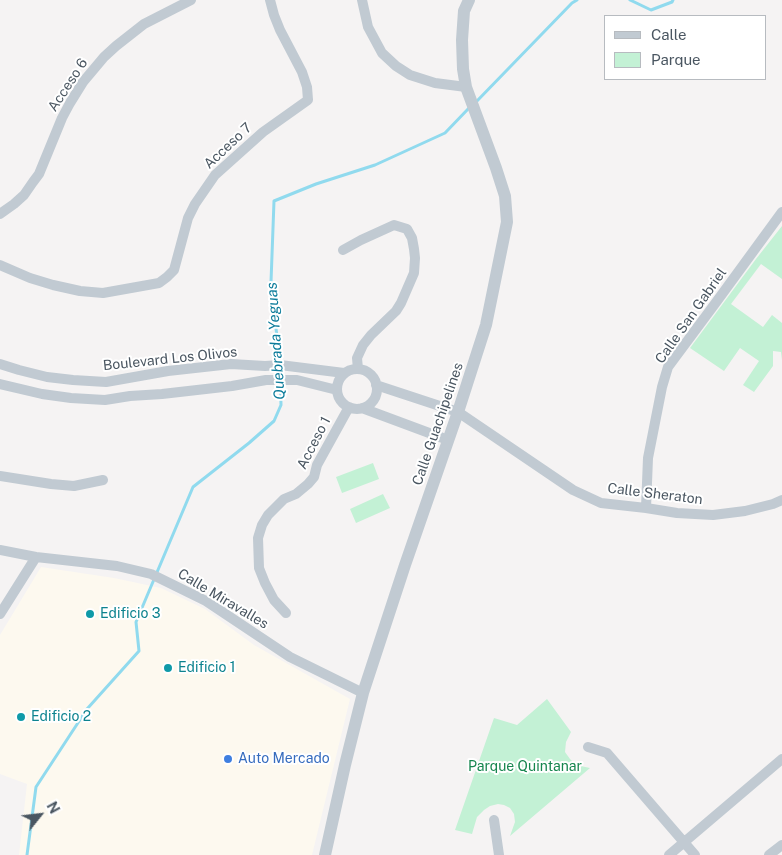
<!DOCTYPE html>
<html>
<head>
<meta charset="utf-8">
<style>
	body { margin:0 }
	#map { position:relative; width:782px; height:855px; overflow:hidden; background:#f5f3f3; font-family:"Public Sans",sans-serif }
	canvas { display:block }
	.legend { position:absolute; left:604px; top:15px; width:162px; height:65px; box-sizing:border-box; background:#fff; border:1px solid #b7bbc0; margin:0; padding:6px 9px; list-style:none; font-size:15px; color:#4a5661 }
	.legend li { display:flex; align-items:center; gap:10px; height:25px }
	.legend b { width:25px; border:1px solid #b7bbc0 }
	.north { position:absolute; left:15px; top:790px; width:50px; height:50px; -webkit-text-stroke:4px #fff; paint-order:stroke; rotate:61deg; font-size:14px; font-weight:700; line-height:20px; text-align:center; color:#4a5661 }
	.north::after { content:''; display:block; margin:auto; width:18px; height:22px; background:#4a5661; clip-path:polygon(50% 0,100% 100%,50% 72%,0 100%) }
</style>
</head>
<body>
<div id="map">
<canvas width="782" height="855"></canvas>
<ul class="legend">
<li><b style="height:6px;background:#c1cad2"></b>Calle</li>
<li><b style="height:14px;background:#c3f1d5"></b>Parque</li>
</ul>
<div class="north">N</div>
</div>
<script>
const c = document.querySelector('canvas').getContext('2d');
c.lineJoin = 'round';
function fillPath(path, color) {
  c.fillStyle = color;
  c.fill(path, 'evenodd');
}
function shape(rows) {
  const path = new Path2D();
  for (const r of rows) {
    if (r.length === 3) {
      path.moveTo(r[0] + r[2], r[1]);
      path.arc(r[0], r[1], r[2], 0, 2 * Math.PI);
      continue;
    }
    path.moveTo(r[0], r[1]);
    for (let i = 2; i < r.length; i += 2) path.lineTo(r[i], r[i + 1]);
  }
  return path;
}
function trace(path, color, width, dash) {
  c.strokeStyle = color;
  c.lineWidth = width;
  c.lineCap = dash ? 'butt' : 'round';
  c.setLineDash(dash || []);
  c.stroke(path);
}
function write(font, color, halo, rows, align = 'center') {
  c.font = font + ' "Public Sans",sans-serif';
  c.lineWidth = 4;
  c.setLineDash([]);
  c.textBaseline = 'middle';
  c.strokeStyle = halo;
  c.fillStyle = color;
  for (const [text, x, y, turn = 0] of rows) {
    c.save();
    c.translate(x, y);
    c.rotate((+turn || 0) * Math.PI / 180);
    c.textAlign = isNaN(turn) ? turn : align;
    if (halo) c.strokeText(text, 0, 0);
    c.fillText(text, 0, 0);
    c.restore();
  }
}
const commercial = shape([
	[41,567,114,578,161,588,205,609,254,645,350,699,312,855,19,855,27,784,0,774,0,635]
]);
const green = shape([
	[782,226,782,279,761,264,731,304,763,327,772,315,782,323,782,360,781,352,773,351,773,366,754,392,743,385,759,361,740,348,724,371,690,348,756,259],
	[373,463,379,479,342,493,336,477],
	[383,494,390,508,356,523,350,509],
	[547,699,571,732,566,742,565,752,570,759,576,765,590,768,510,836,515,822,514,814,510,808,504,805,498,804,490,806,484,810,477,817,472,834,455,830,494,718,517,725]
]);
const stream = shape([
	[630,0,651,10,672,2,673,0],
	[476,102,572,3,577,0],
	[27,855,36,787,87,709,139,651,136,622,193,487,249,443,274,421,281,405,280,365,271,282,274,201,316,184,375,165,445,133,469,108]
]);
const minor = shape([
	[362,0,368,27,382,53,396,66,410,75,435,83,466,87],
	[0,214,14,204,24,195,33,182,39,174,62,118,70,103,83,82,104,57,116,46,144,24,191,0],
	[343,250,361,240,394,225,407,229,412,238,414,249,415,258,414,273,401,303,396,311,371,335,363,345,357,358,358,369],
	[0,265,30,278,53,285,80,291,103,293,159,283,167,277,174,270,188,218,195,204,215,175,263,132,308,100,307,87,302,72,280,30,274,15,270,0],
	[0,364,19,370,47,377,73,380,106,382,168,371,231,364,265,366,280,365,344,373],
	[357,389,20],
	[0,384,42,394,71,398,105,400,130,396,162,394,232,386,266,380,297,380,337,390],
	[376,385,458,412,573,490,601,503,646,508,677,513,713,515,745,511,773,504,782,500],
	[362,408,448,440],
	[0,476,51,484,74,486,103,480],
	[646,508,648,458,662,387,668,367,717,301,782,212],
	[0,550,36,557,117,566,151,574,206,601,290,657,363,693],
	[286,613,274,600,265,583,259,568,258,538,262,525,268,515,284,499,296,494,308,484,314,477,317,465,349,407],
	[0,614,36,557],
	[588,747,607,753,695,855],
	[494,820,499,855],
	[669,855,782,759],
	[769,855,782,845]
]);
const tertiary = shape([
	[325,855,345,765,363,693,405,565,458,412,486,325,507,222,505,196,496,168,466,87,463,69,462,40,464,11,469,0]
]);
const markers = [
	[90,614,5,"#0f9aa8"],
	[168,668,5,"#0f9aa8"],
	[21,717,5,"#0f9aa8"],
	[228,759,5,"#3f7fe0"]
];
const streetNames = [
	["Acceso 6",68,85,-57],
	["Acceso 7",228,146,-43],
	["Calle San Gabriel",691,316,-55],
	["Boulevard Los Olivos",170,359,-6],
	["Calle Guachipelines",438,424,-71],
	["Acceso 1",314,443,-63],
	["Calle Sheraton",655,494,7],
	["Calle Miravalles",223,599,31]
];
const cultureNames = [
	["Edificio 3",100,614],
	["Edificio 1",178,668],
	["Edificio 2",31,717]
];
const shopNames = [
	["Auto Mercado",238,759]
];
const parkNames = [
	["Parque Quintanar",525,767]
];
const waterNames = [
	["Quebrada Yeguas",276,341,-94]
];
fillPath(commercial, '#fdf9ef');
fillPath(green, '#c3f1d5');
trace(stream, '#90daee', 3);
trace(minor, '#c1cad2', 10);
trace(tertiary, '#c1cad2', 12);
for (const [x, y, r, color] of markers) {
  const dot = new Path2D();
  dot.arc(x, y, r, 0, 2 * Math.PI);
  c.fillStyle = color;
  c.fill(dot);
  trace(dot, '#fff', 2);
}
write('14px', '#4a5661', '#fff', streetNames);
write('14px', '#0d838f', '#fff', cultureNames, 'left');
write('14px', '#366cbe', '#fff', shopNames, 'left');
write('14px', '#17864f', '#fff', parkNames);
write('italic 15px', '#0c7c9b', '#fff', waterNames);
</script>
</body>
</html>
